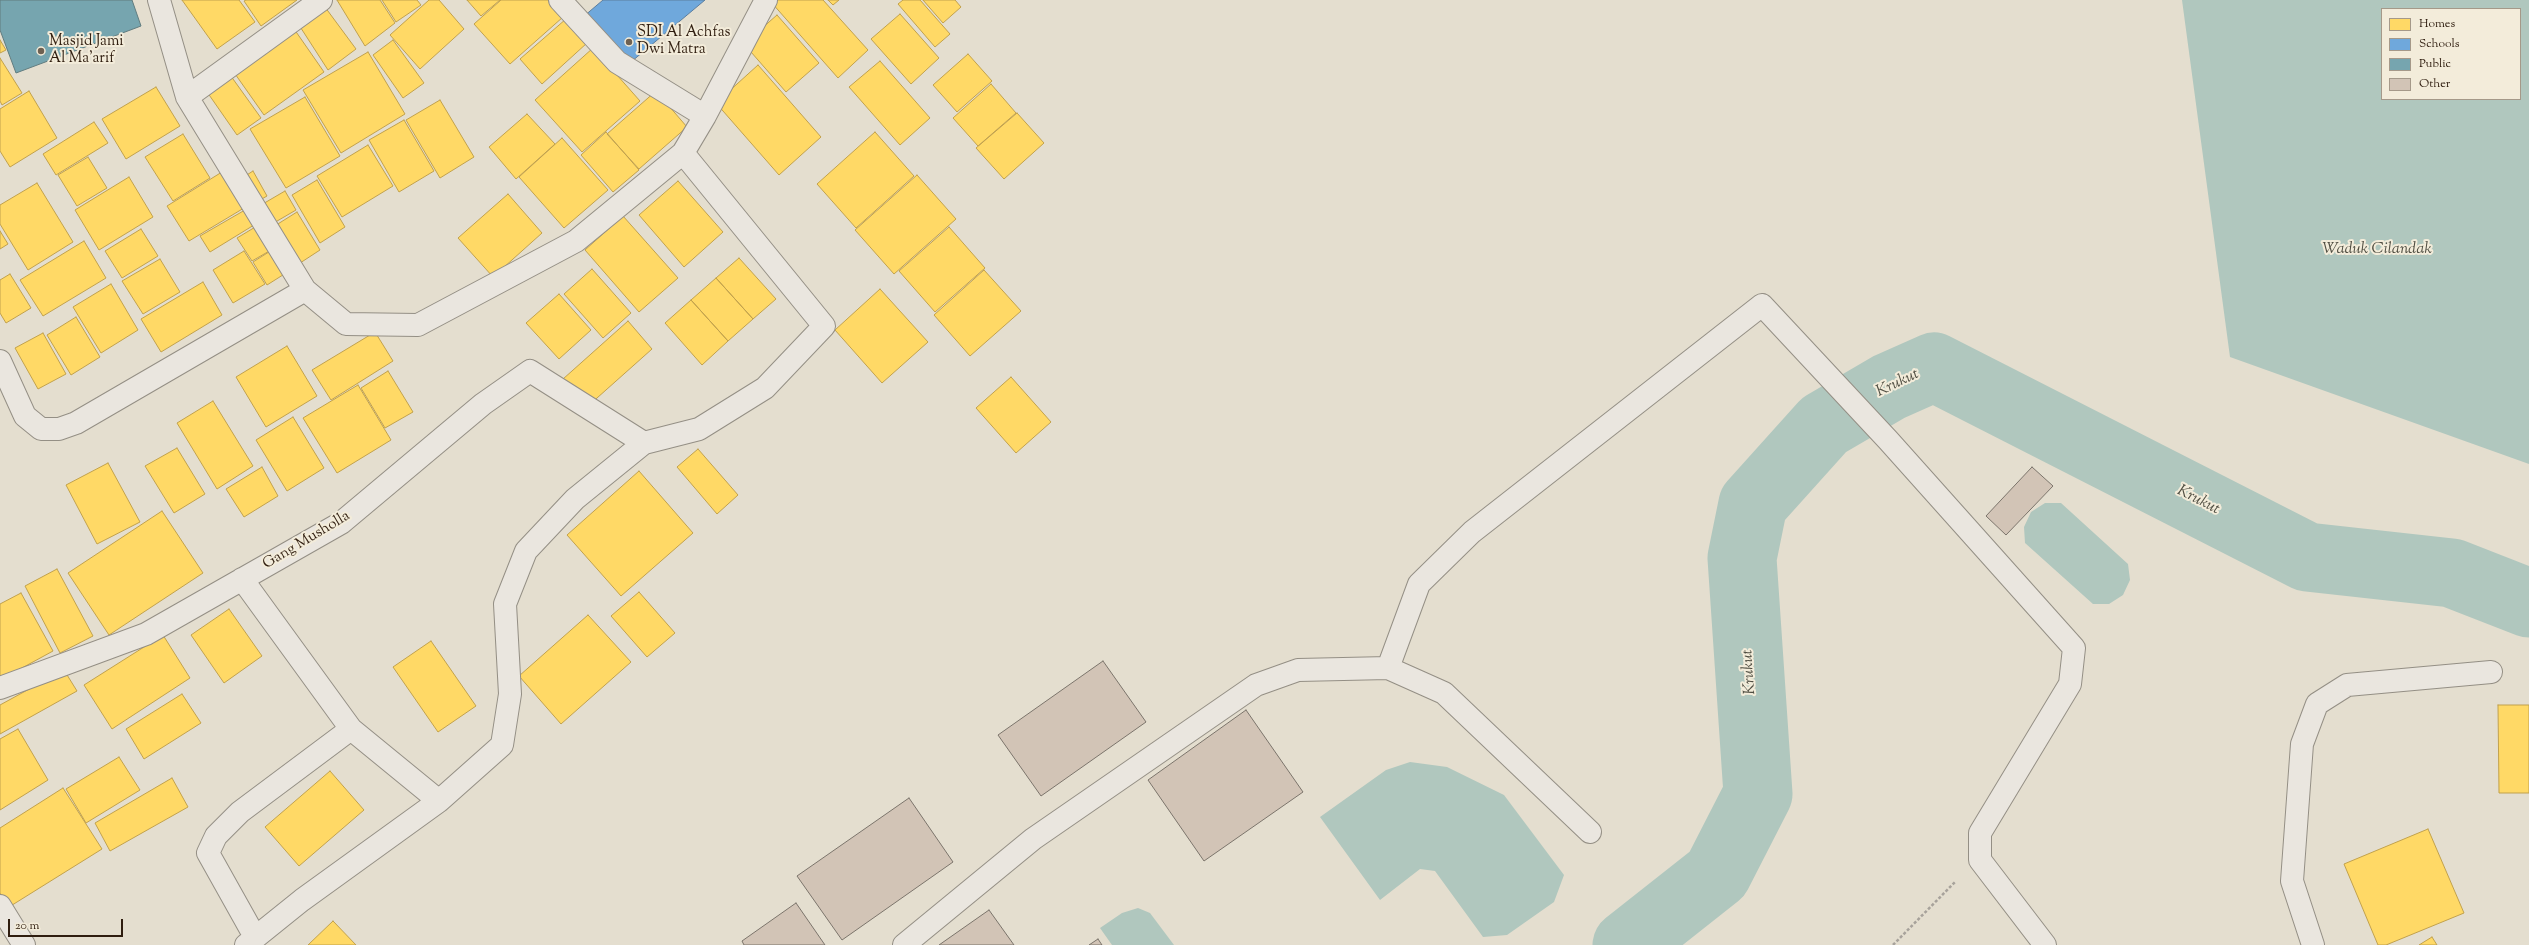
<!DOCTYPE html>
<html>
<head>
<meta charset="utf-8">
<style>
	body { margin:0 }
	#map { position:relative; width:2529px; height:945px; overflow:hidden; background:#e4decf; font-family:"Sorts Mill Goudy",serif }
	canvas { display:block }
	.legend { position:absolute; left:2381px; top:8px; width:140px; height:92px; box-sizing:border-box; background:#f3ecda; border:1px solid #a59989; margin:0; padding:5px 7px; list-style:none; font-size:12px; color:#2f1d0f }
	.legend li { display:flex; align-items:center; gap:8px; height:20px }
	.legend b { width:20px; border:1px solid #a59989 }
	.scale { position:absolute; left:8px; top:919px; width:115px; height:18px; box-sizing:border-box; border:2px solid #2f1d0f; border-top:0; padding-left:5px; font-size:12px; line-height:14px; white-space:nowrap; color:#2f1d0f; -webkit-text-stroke:3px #f3ecda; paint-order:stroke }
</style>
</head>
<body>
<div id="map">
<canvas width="2529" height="945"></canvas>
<ul class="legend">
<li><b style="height:11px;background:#ffd966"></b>Homes</li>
<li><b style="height:11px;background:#6fa8dc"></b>Schools</li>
<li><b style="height:11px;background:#76a5af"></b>Public</li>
<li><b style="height:11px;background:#d2c4b6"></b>Other</li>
</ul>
<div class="scale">20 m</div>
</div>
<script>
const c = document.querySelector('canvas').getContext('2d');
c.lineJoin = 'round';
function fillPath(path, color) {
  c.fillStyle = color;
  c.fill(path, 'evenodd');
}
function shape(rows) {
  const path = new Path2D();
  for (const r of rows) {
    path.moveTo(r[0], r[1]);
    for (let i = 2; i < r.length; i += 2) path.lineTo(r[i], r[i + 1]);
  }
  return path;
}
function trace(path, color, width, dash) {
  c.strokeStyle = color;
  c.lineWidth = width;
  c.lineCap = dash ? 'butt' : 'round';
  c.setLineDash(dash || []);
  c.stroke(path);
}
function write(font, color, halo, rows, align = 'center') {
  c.font = font + ' "Sorts Mill Goudy",serif';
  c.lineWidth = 4;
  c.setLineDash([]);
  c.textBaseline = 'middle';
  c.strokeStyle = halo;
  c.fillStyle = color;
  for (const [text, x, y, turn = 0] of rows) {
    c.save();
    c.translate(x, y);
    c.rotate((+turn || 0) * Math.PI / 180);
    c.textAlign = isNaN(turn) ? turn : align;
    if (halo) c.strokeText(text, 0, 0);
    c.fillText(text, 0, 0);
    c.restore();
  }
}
const water = shape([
	[2182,0,2529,0,2529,464,2230,357],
	[2382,9,2520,9,2520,99,2382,99],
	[2045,503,2061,503,2128,564,2130,580,2123,595,2109,604,2093,604,2025,543,2024,527,2031,512],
	[1410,762,1447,767,1504,795,1564,875,1554,902,1507,935,1483,937,1435,871,1420,869,1380,900,1320,817,1386,770],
	[1138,908,1150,913,1174,945,1112,945,1100,928,1122,913]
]);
const homes = shape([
	[182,0,239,0,255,22,217,49,182,0],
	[246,0,297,0,261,26,244,1,246,0],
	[337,0,380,0,395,23,365,46,337,0],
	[382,0,417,0,421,5,396,22,382,0],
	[429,0,439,0,464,29,420,69,390,35,429,0],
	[467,0,500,0,481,16,467,0],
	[501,0,548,0,563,17,510,64,474,24,501,0],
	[773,0,823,0,868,50,838,78,771,2,773,0],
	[828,0,839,0,833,5,828,0],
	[903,0,920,0,950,34,935,47,898,4,903,0],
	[923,0,955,0,961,7,943,23,923,0],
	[322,3,356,49,328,70,297,22,322,3],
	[900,14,939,58,911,84,871,39,900,14],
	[777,15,819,63,786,92,744,44,777,15],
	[566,19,587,43,542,84,520,59,566,19],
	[292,26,324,72,264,115,233,71,292,26],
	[0,40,6,50,0,53,0,40],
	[393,40,424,83,403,98,373,55,393,40],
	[593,48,640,101,582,152,535,100,593,48],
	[368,52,405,114,341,153,303,90,368,52],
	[968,54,992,81,957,112,933,85,968,54],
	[0,58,22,93,2,105,0,101,0,58],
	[880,61,930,118,900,145,849,87,880,61],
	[758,65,821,137,779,175,716,103,758,65],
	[228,72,261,118,237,135,205,89,228,72],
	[991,84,1016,113,978,146,953,118,991,84],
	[156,87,180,126,126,159,102,119,156,87],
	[29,91,57,138,10,167,0,151,0,109,29,91],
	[656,91,687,127,639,169,607,134,656,91],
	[305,97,340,156,286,188,250,129,305,97],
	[440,100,474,157,440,178,406,120,440,100],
	[1017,113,1044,143,1004,179,976,148,1017,113],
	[527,114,555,144,516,179,489,147,527,114],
	[404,120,434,171,399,192,369,140,404,120],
	[94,122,108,143,56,175,43,154,94,122],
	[606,132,639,170,613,192,581,155,606,132],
	[875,132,914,176,856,228,817,184,875,132],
	[183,134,210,178,173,201,145,157,183,134],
	[562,138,608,190,564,228,519,177,562,138],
	[368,145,393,186,342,217,317,176,368,145],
	[88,157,107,188,77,206,58,175,88,157],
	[253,171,267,196,253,204,239,180,253,171],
	[222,172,244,208,189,241,167,206,222,172],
	[917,175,956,219,894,274,855,230,917,175],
	[129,177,153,217,99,250,75,210,129,177],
	[317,180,345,227,320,243,292,195,317,180],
	[678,181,723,232,684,267,639,215,678,181],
	[37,183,73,242,28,270,0,224,0,205,37,183],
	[285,191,296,210,272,224,261,205,285,191],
	[508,194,542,233,493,277,458,238,508,194],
	[245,210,254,225,210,252,200,236,245,210],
	[297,212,320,250,297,265,273,227,297,212],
	[623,216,678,278,639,312,585,250,623,216],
	[257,226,271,250,252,261,237,238,257,226],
	[949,227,985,268,935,312,899,271,949,227],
	[141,229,158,256,122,278,105,251,141,229],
	[0,231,8,244,0,249,0,231],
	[84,241,106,278,43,316,20,280,84,241],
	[272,250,286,273,267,285,253,262,272,250],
	[244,251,265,284,233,303,213,270,244,251],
	[739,258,776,299,753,319,716,278,739,258],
	[160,259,180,292,143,314,122,281,160,259],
	[592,269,631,313,603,338,564,294,592,269],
	[984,270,1021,311,970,356,934,315,984,270],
	[10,274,31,308,6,323,0,313,0,280,10,274],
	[716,278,753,319,728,341,691,300,716,278],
	[203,282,222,315,161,352,141,319,203,282],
	[111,284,138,330,101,353,73,307,111,284],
	[880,289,928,342,882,383,835,330,880,289],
	[559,294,591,330,559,359,526,323,559,294],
	[691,300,728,341,702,365,665,323,691,300],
	[76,317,100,357,71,375,47,335,76,317],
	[628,321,652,349,588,406,563,379,628,321],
	[375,332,393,361,331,400,312,370,375,332],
	[43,333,66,374,38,389,15,348,43,333],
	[287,346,317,396,266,427,236,377,287,346],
	[388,371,413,412,385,428,361,388,388,371],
	[1011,377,1051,422,1016,453,976,408,1011,377],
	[358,385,391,440,337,473,303,418,358,385],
	[213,401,253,466,217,489,177,423,213,401],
	[293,417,324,468,287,491,256,440,293,417],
	[177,448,205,494,174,513,145,466,177,448],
	[698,449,738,495,717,514,677,467,698,449],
	[108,463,140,522,97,544,66,485,108,463],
	[262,467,278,496,244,517,226,489,262,467],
	[639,471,693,533,621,596,567,535,639,471],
	[162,511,203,573,109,635,68,573,162,511],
	[57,569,93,636,60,653,25,586,57,569],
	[639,592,675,633,647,657,611,616,639,592],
	[21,593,53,651,0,680,0,604,21,593],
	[229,609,262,656,224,683,191,635,229,609],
	[588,615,631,662,561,724,519,676,588,615],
	[163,635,190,678,112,729,84,685,163,635],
	[431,641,476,706,438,732,393,667,431,641],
	[64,670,77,691,0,734,0,705,64,670],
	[182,694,201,723,144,759,126,729,182,694],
	[2498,705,2529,705,2529,793,2499,793,2498,705],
	[18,729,48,780,0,810,0,739,18,729],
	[119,757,140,790,86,823,66,789,119,757],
	[330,771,364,810,299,866,265,827,330,771],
	[172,778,188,807,110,851,95,823,172,778],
	[63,788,102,849,9,907,0,893,0,828,63,788],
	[2428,829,2464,913,2386,945,2378,945,2344,864,2428,829],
	[333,921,356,945,308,945,333,921],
	[2432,937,2437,945,2419,945,2432,937]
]);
const schools = shape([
	[603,0,705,0,625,67,583,17,603,0]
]);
const public = shape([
	[0,0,132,0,141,26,16,73,0,30,0,0]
]);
const river = shape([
	[1627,945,1717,874,1758,794,1742,558,1753,504,1824,425,1889,387,1934,367,2307,557,2452,573,2529,603]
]);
const building = shape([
	[2032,467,2053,486,2006,535,1986,516,2032,467],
	[1103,661,1146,722,1041,796,998,735,1103,661],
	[1246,710,1303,792,1204,861,1148,780,1246,710],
	[909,798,953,862,842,940,797,876,909,798],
	[796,903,825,945,744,945,742,941,796,903],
	[989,910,1014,945,939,945,989,910],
	[1098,939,1102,945,1089,945,1098,939]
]);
const path = shape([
	[1893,945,1956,881]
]);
const minor = shape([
	[159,0,187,97,305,290,346,324,418,325,576,241,683,153,705,116,766,0],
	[560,0,617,62,705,116],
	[187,97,321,0],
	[0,361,25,416,41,429,59,429,76,423,305,290],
	[242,579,351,729,439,801],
	[1388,668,1419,584,1472,532,1762,305,1888,440,2074,648,2070,684,1980,833,1980,860,2045,945],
	[0,688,146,634,341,523,483,404,530,371,644,443],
	[0,906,24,945],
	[255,937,208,853,216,836,240,812,351,729],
	[246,945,302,900,439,801,502,745,510,694,505,604,526,551,575,499,644,443,699,429,765,388,824,326,683,153],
	[904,945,1033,839,1256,685,1298,670,1388,668,1444,693,1590,832],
	[2313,945,2292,881,2302,744,2317,704,2347,685,2491,672]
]);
const markers = [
	[629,42,4,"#6e6152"],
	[41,51,4,"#6e6152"]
];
const poiNames = [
	["SDI Al Achfas",637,33],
	["Dwi Matra",637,50],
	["Masjid Jami",49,42],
	["Al Ma'arif",49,59]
];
const streetNames = [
	["Gang Musholla",307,541,-31]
];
const waterNames = [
	["Waduk Cilandak",2377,250],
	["Krukut",1898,384,-26],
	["Krukut",2198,501,27],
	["Krukut",1750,672,-94]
];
fillPath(water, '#b0c7be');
fillPath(homes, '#ffd966');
trace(homes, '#c1a14c', 1);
fillPath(schools, '#6fa8dc');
trace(schools, '#5c7e9e', 1);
fillPath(public, '#76a5af');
trace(public, '#617c7f', 1);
trace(river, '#b0c7be', 69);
fillPath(building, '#d2c4b6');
trace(building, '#7b746b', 1);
trace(minor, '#948f85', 24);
trace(path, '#a7a29b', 2.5, [3, 2]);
trace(minor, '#eae6df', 22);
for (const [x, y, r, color] of markers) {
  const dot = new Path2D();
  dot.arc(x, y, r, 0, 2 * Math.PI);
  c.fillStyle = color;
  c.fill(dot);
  trace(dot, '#f3ecda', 1.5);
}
write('15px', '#2f1d0f', '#f3ecda', poiNames, 'left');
write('15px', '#2f1d0f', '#f3ecda', streetNames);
write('italic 16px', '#4f4d41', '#f3ecda', waterNames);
</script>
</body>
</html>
